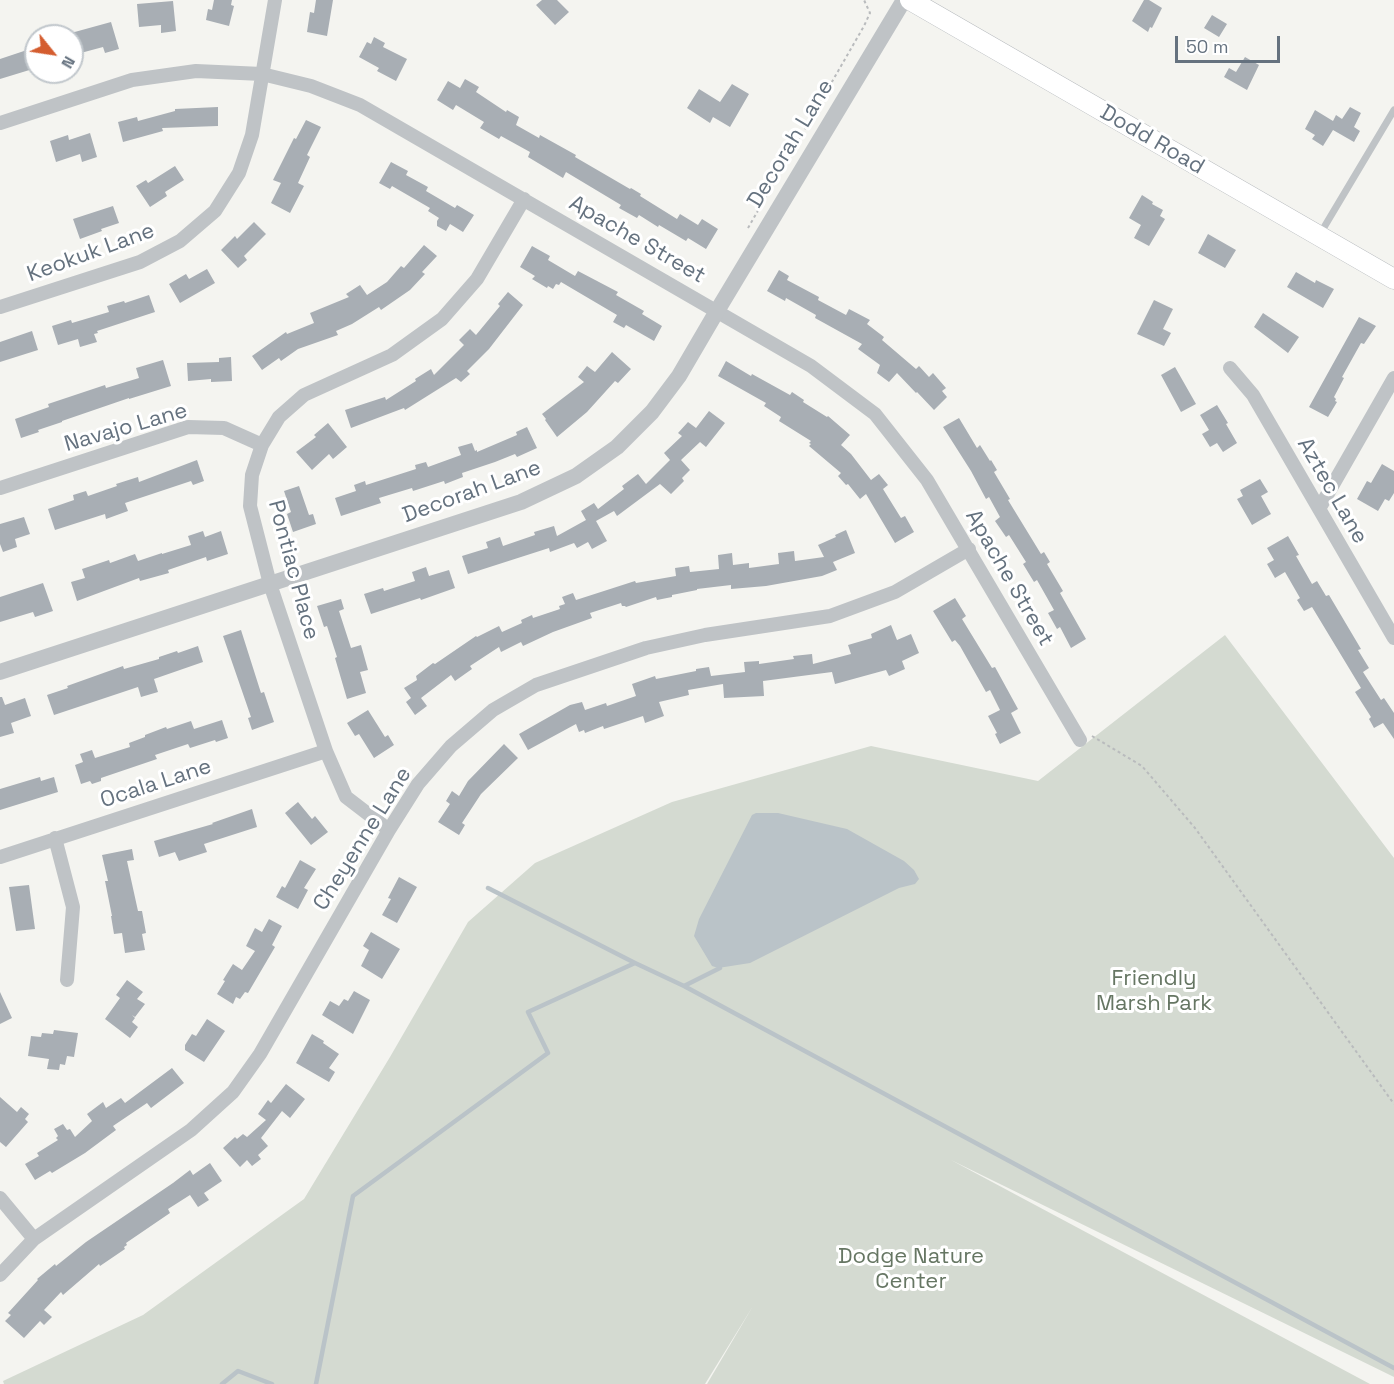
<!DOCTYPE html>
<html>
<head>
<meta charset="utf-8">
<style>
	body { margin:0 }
	#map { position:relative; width:1394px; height:1384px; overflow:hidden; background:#f4f4f0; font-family:"Space Grotesk",sans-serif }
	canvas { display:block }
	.north { position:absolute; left:24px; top:24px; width:60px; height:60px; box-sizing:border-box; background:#fff; border:2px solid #c1c7cc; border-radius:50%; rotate:120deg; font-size:16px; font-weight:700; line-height:24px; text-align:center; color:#65727f }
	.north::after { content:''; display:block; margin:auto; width:21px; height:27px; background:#d45d2f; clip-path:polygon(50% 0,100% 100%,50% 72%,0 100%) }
	.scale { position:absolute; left:1175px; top:36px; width:105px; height:27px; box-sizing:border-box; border:3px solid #65727f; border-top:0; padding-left:8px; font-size:18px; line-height:21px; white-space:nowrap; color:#65727f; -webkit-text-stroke:4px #fff; paint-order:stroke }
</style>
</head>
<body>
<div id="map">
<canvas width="1394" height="1384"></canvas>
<div class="north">N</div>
<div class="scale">50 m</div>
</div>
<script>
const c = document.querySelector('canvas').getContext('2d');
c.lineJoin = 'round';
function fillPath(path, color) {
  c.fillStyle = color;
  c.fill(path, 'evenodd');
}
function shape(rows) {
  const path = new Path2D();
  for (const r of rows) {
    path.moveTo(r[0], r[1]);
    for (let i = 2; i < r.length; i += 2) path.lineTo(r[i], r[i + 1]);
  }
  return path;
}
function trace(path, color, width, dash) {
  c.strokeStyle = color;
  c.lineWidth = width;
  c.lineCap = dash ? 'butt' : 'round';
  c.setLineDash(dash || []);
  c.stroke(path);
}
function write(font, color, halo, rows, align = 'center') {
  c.font = font + ' "Space Grotesk",sans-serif';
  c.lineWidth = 6;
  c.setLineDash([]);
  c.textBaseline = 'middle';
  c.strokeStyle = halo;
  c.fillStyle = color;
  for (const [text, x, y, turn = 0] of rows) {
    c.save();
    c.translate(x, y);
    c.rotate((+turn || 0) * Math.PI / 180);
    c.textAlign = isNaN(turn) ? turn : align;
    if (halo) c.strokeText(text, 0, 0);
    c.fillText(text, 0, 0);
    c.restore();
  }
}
const green = shape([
	[1225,635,1394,858,1394,1377,951,1160,1370,1384,707,1384,753,1306,705,1384,4,1384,3,1381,143,1315,304,1199,390,1057,468,922,535,863,672,802,871,746,1038,781]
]);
const water = shape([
	[756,813,778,813,847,829,904,861,914,870,919,879,915,884,899,888,750,963,718,968,712,966,694,936,699,919,752,815]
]);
const stream = shape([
	[488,888,635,963,684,986,1394,1368],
	[684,986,720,968],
	[222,1384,238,1371,272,1384],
	[316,1384,353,1196,548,1053,528,1012,635,963]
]);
const building = shape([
	[214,0,232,0,231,5,234,6,229,26,206,20,208,9,212,10],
	[316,0,333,0,327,36,307,32,310,12,314,13],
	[542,0,557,0,569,12,555,25,536,5],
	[1144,0,1149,0,1162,8,1152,28,1150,27,1148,32,1132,21],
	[173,1,176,31,161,33,161,25,139,27,137,4],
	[1212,15,1227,24,1219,37,1204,28],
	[111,22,119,49,105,53,103,47,77,54,71,33],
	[374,37,385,43,383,47,407,59,396,81,377,71,379,68,359,57,367,42,371,44],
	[36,47,36,68,0,79,0,59],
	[1245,57,1259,65,1247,90,1224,77,1229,68,1236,72],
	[465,79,479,87,476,92,506,112,507,110,519,117,516,125,539,138,540,135,576,155,575,157,630,189,631,188,641,194,640,196,677,219,680,214,698,225,702,219,718,229,706,249,688,238,686,241,659,225,658,227,639,215,637,218,619,208,621,205,566,172,563,178,528,157,530,152,501,136,499,139,480,128,484,122,456,105,453,110,437,100,448,81,460,88],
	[732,84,749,94,730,127,713,117,710,123,687,108,699,89,720,102],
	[218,107,218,126,162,128,163,131,123,142,118,122,137,117,138,121,175,111,175,109],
	[1350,107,1361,113,1354,127,1360,131,1354,142,1333,130,1323,146,1312,139,1315,135,1305,129,1315,110,1333,121,1336,115,1342,119],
	[306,120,321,127,307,155,310,157,298,183,304,186,290,213,271,203,281,183,273,180,294,138,296,139],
	[90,133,97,157,82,162,80,154,56,162,50,141,68,135,69,140],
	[391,162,408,171,406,175,428,187,426,191,455,208,457,205,474,215,463,232,450,224,446,231,437,226,437,221,439,218,428,211,430,208,392,186,390,189,379,183],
	[175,166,184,180,165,192,167,196,150,207,136,186,146,180,148,183],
	[1142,195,1153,202,1152,204,1163,210,1160,216,1165,219,1149,246,1134,238,1141,225,1129,218],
	[113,206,119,223,101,229,102,231,80,239,73,219],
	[254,222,266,234,244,256,247,260,238,268,221,250,235,236,237,239],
	[1208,234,1236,250,1225,268,1198,253],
	[424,245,437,256,422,272,425,274,410,290,381,310,379,307,352,324,336,331,338,335,298,349,281,361,279,358,262,370,252,356,286,332,287,334,314,323,310,313,349,297,346,294,360,285,367,295,387,282,401,266,404,268],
	[532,246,550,256,548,260,575,276,578,271,618,292,616,295,644,311,642,314,662,326,654,341,626,325,624,328,613,322,617,315,561,282,559,285,556,284,553,289,548,286,547,288,532,279,535,276,520,267],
	[207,269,215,283,180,303,169,284,186,274,189,279],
	[779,270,789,276,787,280,819,297,818,300,846,315,849,309,870,320,867,324,884,337,882,340,916,369,919,366,929,377,933,373,946,388,942,391,947,397,934,410,917,392,916,393,897,373,889,382,877,373,880,365,858,349,862,344,815,318,816,315,786,298,785,301,767,291],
	[1296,272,1315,283,1316,280,1334,289,1323,308,1287,287],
	[508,292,523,305,489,349,467,371,470,374,461,382,456,378,405,410,404,408,351,428,345,410,385,397,386,400,416,381,415,379,431,369,434,375,464,345,459,340,470,329,476,335,500,306,498,304],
	[149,295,155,312,97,331,98,333,94,334,97,342,80,347,78,339,58,345,52,326,71,320,72,323,109,312,107,306,124,301,125,303],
	[1154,300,1173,309,1163,329,1171,333,1164,346,1137,334],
	[1263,313,1299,337,1288,353,1254,327],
	[1359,317,1376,326,1364,344,1361,343,1342,377,1344,378,1334,397,1336,399,1335,401,1337,402,1328,417,1309,407],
	[32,331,38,350,0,362,0,342],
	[612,352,631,369,618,383,615,381,587,412,557,437,545,420,546,419,542,414,584,382,578,377,587,366,595,372],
	[231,357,232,381,211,382,211,379,188,381,187,363,219,362,219,358],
	[163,360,171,386,129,399,129,398,62,421,62,422,38,430,39,432,21,438,15,419,49,407,48,404,105,385,106,388,139,378,136,368],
	[726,361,751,376,752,374,790,395,792,392,804,400,803,402,827,417,828,416,850,435,841,445,851,454,871,480,879,474,888,485,883,489,901,518,905,516,914,532,895,543,866,494,860,499,848,484,846,485,838,476,841,473,809,446,811,444,809,443,811,441,779,421,781,417,764,406,766,403,718,376],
	[1175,367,1196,404,1181,412,1161,375],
	[1217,405,1228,423,1226,424,1237,443,1223,452,1217,443,1210,447,1202,434,1209,430,1200,415],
	[709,411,725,423,706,447,700,442,681,460,690,470,682,478,684,481,671,494,660,484,617,516,614,511,596,521,607,541,592,549,588,542,577,548,574,543,550,552,549,548,468,574,462,556,488,548,486,542,500,537,503,546,535,535,534,532,554,526,557,536,586,520,581,511,594,503,598,509,624,489,622,486,638,474,646,484,670,460,664,453,682,436,678,433,688,422,696,428],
	[959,418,977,448,980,445,990,461,991,460,997,470,994,472,1010,499,1008,500,1041,554,1044,552,1050,562,1047,564,1063,591,1060,593,1086,639,1071,648,1060,627,1057,629,1048,613,1054,610,1037,580,1034,582,1023,564,1026,562,1009,535,1006,537,995,521,1000,517,989,497,986,499,971,471,943,427],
	[328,423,347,447,333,459,329,454,312,470,296,452,316,437,314,435],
	[527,427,537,448,517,457,515,454,495,462,462,473,463,477,445,484,444,481,413,491,412,488,379,498,381,503,341,516,335,498,356,491,354,485,365,481,366,485,416,469,415,465,426,462,428,467,461,455,458,447,472,443,475,451,477,450,477,452,517,435,516,432],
	[197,460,204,481,193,485,191,481,125,503,128,511,106,519,105,514,55,530,48,509,74,500,73,495,86,491,88,496,117,486,116,484,138,477,139,482],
	[1382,464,1394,471,1394,493,1389,501,1385,499,1378,511,1357,499,1367,481,1371,483],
	[1260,479,1268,492,1261,496,1271,514,1252,525,1237,499,1243,496,1240,490],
	[299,486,309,515,313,514,316,524,293,532,287,514,291,512,284,491],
	[24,517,30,534,15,539,17,547,3,552,0,544,0,524],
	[846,530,855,553,833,562,837,570,822,576,766,586,731,589,731,585,697,589,697,590,672,595,672,597,657,600,656,597,626,607,625,606,622,606,621,603,590,613,592,618,553,632,523,646,521,642,501,652,499,647,470,666,472,669,455,681,451,675,421,698,427,706,415,715,406,702,411,698,404,688,417,680,416,676,433,663,435,664,476,636,477,637,499,626,502,632,522,623,521,620,532,615,533,618,560,609,559,606,565,604,562,597,573,593,576,600,635,581,636,583,676,576,675,568,689,566,690,572,719,569,718,555,732,553,733,565,749,563,749,568,779,564,778,553,794,551,795,561,824,557,818,545,836,537,835,535],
	[203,531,205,537,221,531,228,554,207,561,206,557,168,570,169,573,140,581,139,578,77,601,71,582,85,578,82,569,109,560,110,563,135,554,138,561,162,553,162,554,191,545,188,536],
	[1288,536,1299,555,1296,556,1312,584,1317,581,1326,596,1329,595,1361,649,1358,650,1369,668,1363,672,1381,700,1384,698,1394,713,1394,739,1383,723,1374,728,1369,719,1371,717,1355,692,1361,688,1312,607,1304,611,1297,600,1300,598,1285,572,1275,578,1267,564,1274,560,1267,548],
	[426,567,429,576,449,570,455,588,421,600,420,598,371,614,364,594,383,588,384,591,415,581,412,572],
	[43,583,53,611,35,617,33,612,0,622,0,597],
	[955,598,966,616,962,619,992,668,995,667,1018,709,1011,713,1021,733,1000,744,995,734,997,733,988,716,1000,710,990,690,986,692,960,646,955,640,952,642,933,611],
	[341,599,344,609,339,611,351,648,361,645,368,670,360,672,366,693,347,699,335,658,337,657,327,626,324,627,317,606],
	[891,625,897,640,911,634,919,653,902,661,905,669,889,676,886,670,835,684,832,672,763,681,764,696,724,698,723,684,688,690,689,695,659,702,664,716,645,723,643,716,604,729,603,726,585,733,584,730,579,732,576,724,528,750,519,734,570,705,582,702,585,710,606,703,607,706,636,696,632,684,655,676,656,679,696,671,696,669,709,667,711,676,745,672,744,662,759,661,759,664,794,659,793,656,812,654,813,664,851,654,848,645,872,638,871,634],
	[241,630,261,693,264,692,274,722,252,730,248,718,251,717,223,636],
	[198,646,203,662,154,679,158,692,141,697,138,687,54,715,47,695,68,688,67,686,123,666,124,669,159,659,159,657,177,651,178,653],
	[0,697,2,697,5,705,25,698,31,716,11,723,14,733,0,737],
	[368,710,385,737,388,735,394,745,374,758,359,734,355,736,347,723],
	[222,720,228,738,216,742,215,740,190,748,188,744,155,755,157,759,101,778,101,781,92,784,90,781,81,784,75,765,83,762,80,754,92,750,95,758,130,747,129,743,145,737,145,735,166,727,167,729,191,721,194,729],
	[504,744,518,758,481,794,462,823,465,825,459,835,438,822,450,804,446,801,452,791,459,796,468,781],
	[40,777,41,781,54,777,58,792,0,810,0,789],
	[298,802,312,819,315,816,328,832,311,845,285,813],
	[252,809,257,827,204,844,207,852,179,861,175,852,159,857,154,841,213,824,212,823],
	[132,849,134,860,127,861,138,911,142,911,146,933,142,934,145,950,125,953,122,933,114,934,111,916,112,916,105,881,108,881,102,855],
	[300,860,316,869,304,888,308,890,298,909,276,897,282,886,285,888],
	[399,877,417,887,397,923,382,915,391,899,388,898],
	[29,885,35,929,16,931,9,887],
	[269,919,282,926,272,945,275,947,248,993,245,992,240,999,236,997,233,1004,217,994,225,981,223,980,233,964,242,970,255,951,246,946,255,928,262,932],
	[371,932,400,949,382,979,361,966,369,950,363,946],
	[127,980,143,992,137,999,145,1004,135,1017,132,1015,135,1018,132,1022,138,1027,130,1038,105,1019,120,998,116,995],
	[354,991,370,1000,353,1034,322,1015,330,1001,339,1006,344,999,348,1001],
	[0,992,12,1018,0,1024],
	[207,1019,225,1031,204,1062,185,1050,185,1045,192,1034,196,1036],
	[54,1030,78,1033,74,1057,67,1056,65,1065,60,1064,59,1070,47,1069,49,1059,28,1056,31,1036,41,1037,42,1033,53,1034],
	[312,1034,324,1041,323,1043,339,1054,329,1068,335,1072,329,1082,296,1063],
	[172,1068,184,1083,151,1108,147,1103,113,1126,116,1130,85,1153,52,1173,50,1171,35,1180,25,1164,39,1156,37,1153,58,1140,56,1138,58,1136,54,1129,63,1124,67,1130,70,1129,75,1137,92,1121,87,1114,103,1102,106,1108,121,1098,125,1103],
	[286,1084,305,1099,290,1118,282,1111,261,1138,268,1146,258,1155,261,1159,252,1166,247,1160,240,1167,223,1148,235,1137,237,1139,243,1134,247,1137,266,1120,258,1114,268,1100,271,1103],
	[0,1097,17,1112,21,1107,29,1114,25,1119,28,1122,6,1147,0,1142],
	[210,1163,222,1181,204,1193,209,1200,198,1207,190,1195,168,1209,170,1213,126,1243,127,1245,124,1247,125,1249,100,1266,99,1264,63,1295,61,1292,44,1310,52,1317,44,1325,40,1321,24,1338,5,1321,11,1315,8,1313,38,1280,37,1279,55,1264,56,1266,86,1242,173,1183,190,1170,193,1175]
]);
const path = shape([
	[748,228,864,26,870,13,864,0],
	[1092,736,1142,766,1195,828,1394,1104]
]);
const service = shape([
	[1320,234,1394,110]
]);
const minor = shape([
	[0,123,132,80,196,71,262,74,311,86,360,105,811,366,875,414,927,480,1080,740],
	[0,307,140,262,180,241,215,211,239,173,252,135,275,0],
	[1230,368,1253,395,1394,638],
	[0,488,188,427,224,428,262,445],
	[1319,509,1394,378],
	[389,830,346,797,326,751,270,584,250,506,252,475,262,445,279,417,304,395,392,355,442,319,477,279,524,199],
	[55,838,73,907,67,980],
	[0,857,326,751],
	[0,1198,34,1239],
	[0,1275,34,1239,191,1130,233,1092,260,1054,389,830,418,784,451,746,493,710,536,685,646,648,705,635,830,616,895,592,969,549]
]);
const tertiary = shape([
	[0,672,521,502,576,476,617,447,652,412,679,376,717,311,904,0]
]);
const secondary = shape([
	[910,0,1394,279]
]);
const streetNames = [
	["Dodd Road",1152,140,30],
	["Decorah Lane",791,144,-59],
	["Apache Street",637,240,30],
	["Keokuk Lane",91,253,-20],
	["Navajo Lane",126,428,-16],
	["Aztec Lane",1332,491,60],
	["Decorah Lane",472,492,-20],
	["Pontiac Place",293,570,75],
	["Apache Street",1009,578,60],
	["Ocala Lane",156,784,-18],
	["Cheyenne Lane",363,839,-58]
];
const parkNames = [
	["Friendly",1154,979],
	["Marsh Park",1154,1004],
	["Dodge Nature",911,1257],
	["Center",911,1282]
];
fillPath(green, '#d4dad1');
fillPath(water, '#bac3c8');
trace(stream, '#bac3c8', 4.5);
fillPath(building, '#a8aeb4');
trace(secondary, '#b2b6ba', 21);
trace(path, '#b9bbbd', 2, [3, 3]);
trace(service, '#bfc3c6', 7);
trace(minor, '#bfc3c6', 14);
trace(tertiary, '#bfc3c6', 16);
trace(secondary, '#fff', 20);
write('22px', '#65727f', '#fff', streetNames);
write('22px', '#667663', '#fff', parkNames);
</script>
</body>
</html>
